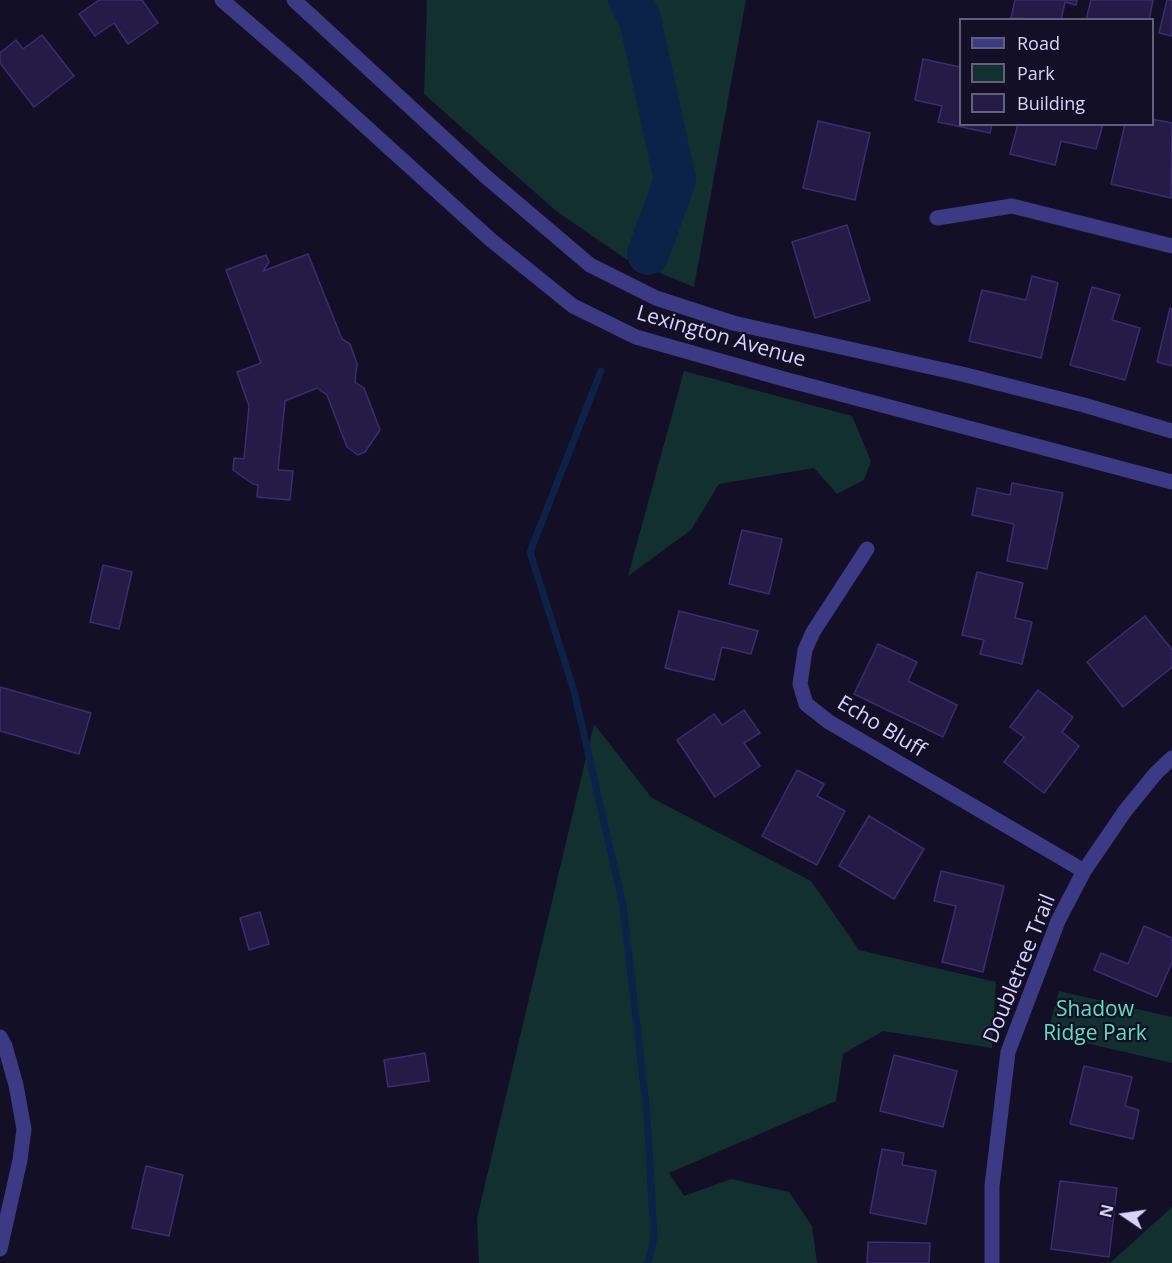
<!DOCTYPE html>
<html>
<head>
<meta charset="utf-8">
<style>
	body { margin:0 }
	#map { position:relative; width:1172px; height:1263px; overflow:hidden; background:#130f26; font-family:"Open Sans",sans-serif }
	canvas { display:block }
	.legend { position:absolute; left:959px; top:18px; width:195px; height:108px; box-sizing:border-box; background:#130f26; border:2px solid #625e7d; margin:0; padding:8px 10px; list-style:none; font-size:18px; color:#d9d4ff }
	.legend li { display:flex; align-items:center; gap:12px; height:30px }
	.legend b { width:30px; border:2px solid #625e7d }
	.north { position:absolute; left:1094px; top:1185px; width:60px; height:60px; -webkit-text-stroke:4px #130f26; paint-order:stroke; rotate:283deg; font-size:16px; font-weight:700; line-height:24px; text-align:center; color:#d9d4ff }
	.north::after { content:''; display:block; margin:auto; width:21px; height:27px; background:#d9d4ff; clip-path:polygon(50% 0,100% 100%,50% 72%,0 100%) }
</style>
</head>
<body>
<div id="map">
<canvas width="1172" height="1263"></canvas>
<ul class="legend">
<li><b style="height:8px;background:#3d3a85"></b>Road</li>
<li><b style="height:16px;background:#12302f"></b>Park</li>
<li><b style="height:16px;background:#241b47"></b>Building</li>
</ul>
<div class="north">N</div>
</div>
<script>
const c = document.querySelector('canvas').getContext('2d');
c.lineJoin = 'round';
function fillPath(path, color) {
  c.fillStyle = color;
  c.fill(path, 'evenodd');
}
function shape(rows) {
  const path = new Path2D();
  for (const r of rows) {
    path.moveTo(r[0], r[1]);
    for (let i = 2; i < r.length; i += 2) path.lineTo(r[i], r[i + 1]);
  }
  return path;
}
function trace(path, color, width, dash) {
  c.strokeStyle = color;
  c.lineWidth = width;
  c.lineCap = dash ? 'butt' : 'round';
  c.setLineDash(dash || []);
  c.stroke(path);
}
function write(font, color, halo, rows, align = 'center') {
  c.font = font + ' "Open Sans",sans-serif';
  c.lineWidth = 4.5;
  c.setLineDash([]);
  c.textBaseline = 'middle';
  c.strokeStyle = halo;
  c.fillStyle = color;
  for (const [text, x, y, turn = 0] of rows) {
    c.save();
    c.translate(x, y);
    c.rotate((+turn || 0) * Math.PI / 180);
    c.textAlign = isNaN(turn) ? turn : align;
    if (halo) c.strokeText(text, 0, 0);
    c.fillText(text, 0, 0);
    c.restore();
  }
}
const green = shape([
	[427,0,746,0,694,287,626,259,556,211,424,94],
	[684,371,852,416,871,461,864,480,837,494,814,468,719,484,691,530,628,576],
	[594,724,652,798,811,881,859,950,996,982,992,1048,883,1031,843,1054,836,1101,669,1173,684,1196,731,1179,789,1192,812,1226,817,1263,479,1263,477,1218],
	[1059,991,1172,1017,1172,1063,1047,1034],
	[1172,1207,1172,1263,1110,1263]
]);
const stream = shape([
	[601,371,530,552,574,691,623,905,647,1114,654,1238,648,1263]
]);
const river = shape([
	[629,0,640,19,675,180,648,254]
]);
const building = shape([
	[99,0,142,0,158,23,128,44,114,23,95,36,79,14,99,0],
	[1015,0,1077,0,1076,5,1065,2,1061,20,1011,18,1015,0],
	[1091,0,1153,0,1149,20,1086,20,1091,0],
	[1167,0,1172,0,1172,36,1159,33,1167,0],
	[42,35,74,76,34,107,0,63,0,53,16,40,23,49,42,35],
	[923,59,960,67,960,124,992,124,990,133,938,122,942,106,915,100,923,59],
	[1152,119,1172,123,1171,198,1111,184,1125,124,1152,124,1152,119],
	[818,121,870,133,855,200,803,188,818,121],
	[1018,124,1103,124,1096,149,1061,141,1055,165,1010,154,1018,124],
	[847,225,870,300,815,318,792,242,847,225],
	[308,254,342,339,350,344,357,364,355,382,364,388,380,430,365,452,358,455,347,447,327,395,317,388,285,401,278,470,293,471,290,500,257,497,258,485,253,484,233,470,234,458,244,459,249,406,237,372,261,363,226,270,266,255,269,262,263,271,308,254],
	[1032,276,1058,283,1041,358,969,341,982,290,1026,300,1032,276],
	[1092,287,1120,295,1112,320,1140,328,1125,380,1070,365,1092,287],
	[1170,308,1172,309,1172,366,1157,362,1170,308],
	[1012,483,1063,493,1047,569,1007,561,1014,524,972,515,977,488,1010,495,1012,483],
	[742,530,782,539,769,594,729,584,742,530],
	[103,565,132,572,119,629,90,622,103,565],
	[977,572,1023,583,1015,618,1032,622,1022,664,980,654,984,640,962,635,977,572],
	[679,611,758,631,751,654,722,647,714,680,665,668,679,611],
	[1145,616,1172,650,1172,667,1123,707,1087,662,1145,616],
	[878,644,917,662,908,681,957,705,943,737,854,694,878,644],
	[0,687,91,713,79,754,0,731,0,687],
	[1038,690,1073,717,1062,732,1079,746,1044,793,1004,762,1024,737,1010,727,1038,690],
	[744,710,760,733,744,743,760,766,715,797,677,740,714,714,722,725,744,710],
	[797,770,824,784,817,796,845,811,817,865,762,836,797,770],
	[869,816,924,849,894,899,839,866,869,816],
	[941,871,1004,886,983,972,942,962,956,906,934,901,941,871],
	[260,912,269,944,249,950,240,918,260,912],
	[1144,926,1172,938,1172,962,1157,997,1094,970,1101,953,1128,964,1144,926],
	[425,1053,429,1081,388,1087,384,1060,425,1053],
	[894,1055,957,1071,943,1127,880,1111,894,1055],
	[1084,1066,1132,1077,1125,1106,1139,1110,1133,1139,1070,1124,1084,1066],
	[882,1149,904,1153,902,1165,936,1171,926,1224,870,1213,882,1149],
	[146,1166,183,1175,169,1236,132,1228,146,1166],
	[1060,1181,1117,1188,1109,1257,1051,1249,1060,1181],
	[868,1242,930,1243,929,1263,867,1263,868,1242]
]);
const minor = shape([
	[937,218,1012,206,1172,246],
	[867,549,813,632,805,650,800,684,806,704,829,722,1084,871],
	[0,1037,5,1046,16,1085,24,1129,20,1160,0,1249],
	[992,1263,992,1186,1008,1052,1058,921,1084,871,1125,811,1156,773,1172,758]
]);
const tertiary = shape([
	[222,0,302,69,491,240,573,306,636,337,784,379,1172,482],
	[294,0,484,175,590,265,656,298,733,323,962,374,1084,405,1172,431]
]);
const streetNames = [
	["Lexington Avenue",721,337,16],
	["Echo Bluff",881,727,31],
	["Doubletree Trail",1020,969,-68]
];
const parkNames = [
	["Shadow",1095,1010],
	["Ridge Park",1095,1034]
];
fillPath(green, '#12302f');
trace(stream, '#0c2248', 7);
trace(river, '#0c2248', 42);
fillPath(building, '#241b47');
trace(building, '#3b2d73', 1.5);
trace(minor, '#3d3a85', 15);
trace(tertiary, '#3d3a85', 15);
write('21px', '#d9d4ff', '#130f26', streetNames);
write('21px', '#5fe0c0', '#130f26', parkNames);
</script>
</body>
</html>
